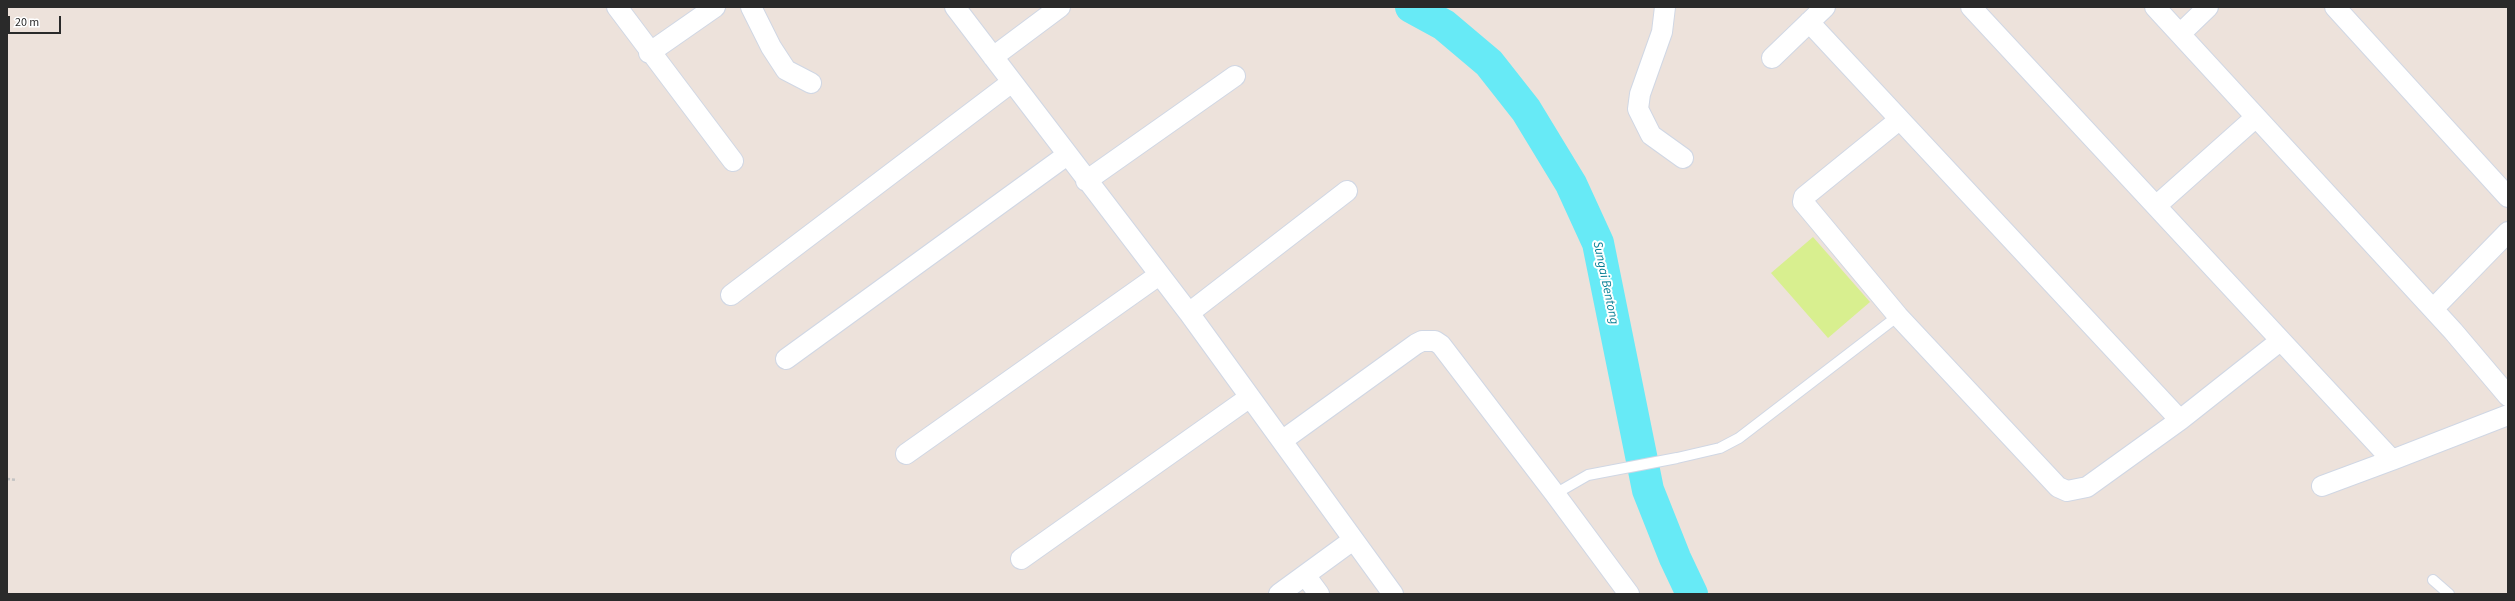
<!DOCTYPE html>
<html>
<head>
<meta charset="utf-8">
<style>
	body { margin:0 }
	#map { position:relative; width:2515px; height:601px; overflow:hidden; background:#ede2db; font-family:"Source Sans 3",sans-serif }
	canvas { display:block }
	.frame { position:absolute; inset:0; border:8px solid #2a2a2a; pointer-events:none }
	.scale { position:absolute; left:8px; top:16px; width:53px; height:18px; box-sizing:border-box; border:2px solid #2a2a2a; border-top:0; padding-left:5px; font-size:12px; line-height:14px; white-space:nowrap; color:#2a2a2a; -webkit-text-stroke:3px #fff; paint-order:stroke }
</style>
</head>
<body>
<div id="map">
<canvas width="2515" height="601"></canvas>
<div class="frame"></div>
<div class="scale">20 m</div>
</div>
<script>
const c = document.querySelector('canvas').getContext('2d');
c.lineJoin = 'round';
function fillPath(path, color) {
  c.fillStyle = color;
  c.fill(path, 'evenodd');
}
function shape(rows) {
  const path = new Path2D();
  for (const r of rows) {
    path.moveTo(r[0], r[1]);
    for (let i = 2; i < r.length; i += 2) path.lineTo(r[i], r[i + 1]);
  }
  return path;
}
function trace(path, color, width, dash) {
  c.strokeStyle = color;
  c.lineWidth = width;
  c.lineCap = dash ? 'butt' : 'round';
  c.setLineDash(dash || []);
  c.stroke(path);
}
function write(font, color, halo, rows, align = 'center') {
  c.font = font + ' "Source Sans 3",sans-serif';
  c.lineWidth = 4;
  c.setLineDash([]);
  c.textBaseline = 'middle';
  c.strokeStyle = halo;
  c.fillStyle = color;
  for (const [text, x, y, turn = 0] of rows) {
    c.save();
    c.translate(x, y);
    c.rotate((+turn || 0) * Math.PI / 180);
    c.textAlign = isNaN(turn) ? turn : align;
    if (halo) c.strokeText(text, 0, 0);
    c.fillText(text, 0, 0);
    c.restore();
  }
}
const pitch = shape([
	[1813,237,1870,302,1828,338,1771,273]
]);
const river = shape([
	[1411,7,1444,25,1489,63,1526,110,1571,184,1598,243,1648,490,1675,558,1692,594]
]);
const path = shape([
	[7,479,17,480]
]);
const lane = shape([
	[1555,494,1588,475,1677,458,1720,448,1739,438,1898,316],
	[2433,580,2449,594]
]);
const street = shape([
	[617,7,733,161],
	[751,7,771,47,786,70,811,83],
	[955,7,1189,313,1393,594],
	[1665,7,1662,32,1640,94,1638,109,1651,135,1683,158],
	[1971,7,2392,460,2508,415],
	[2155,7,2453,331,2508,396],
	[2335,7,2508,197],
	[1809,22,2180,420],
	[2180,34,2208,7],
	[649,53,715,7],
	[993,57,1060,7],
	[1772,58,1825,7],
	[1899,120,1804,197,1803,202,1898,316,2058,487,2067,491,2087,487,2180,420,2280,341],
	[1086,181,1235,76],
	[2156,206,2256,117],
	[731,295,1012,82],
	[2433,309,2508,232],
	[1189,313,1347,191],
	[786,359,1067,155],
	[1283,440,1416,344,1422,341,1435,341,1441,345,1555,494,1629,594],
	[906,454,1159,275],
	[2322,486,2392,460],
	[1021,559,1250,397],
	[1305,575,1319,594],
	[1279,594,1353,540]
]);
const waterNames = [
	["Sungai Bentong",1605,283,78]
];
fillPath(pitch, '#d8ef8f');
trace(river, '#67eaf6', 32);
trace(lane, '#d0d7e4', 12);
trace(street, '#d0d7e4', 22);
trace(path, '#c3c3c3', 2.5, [3, 2]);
trace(lane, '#fff', 10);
trace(street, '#fff', 20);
write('italic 13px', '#067e94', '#fff', waterNames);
</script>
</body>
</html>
